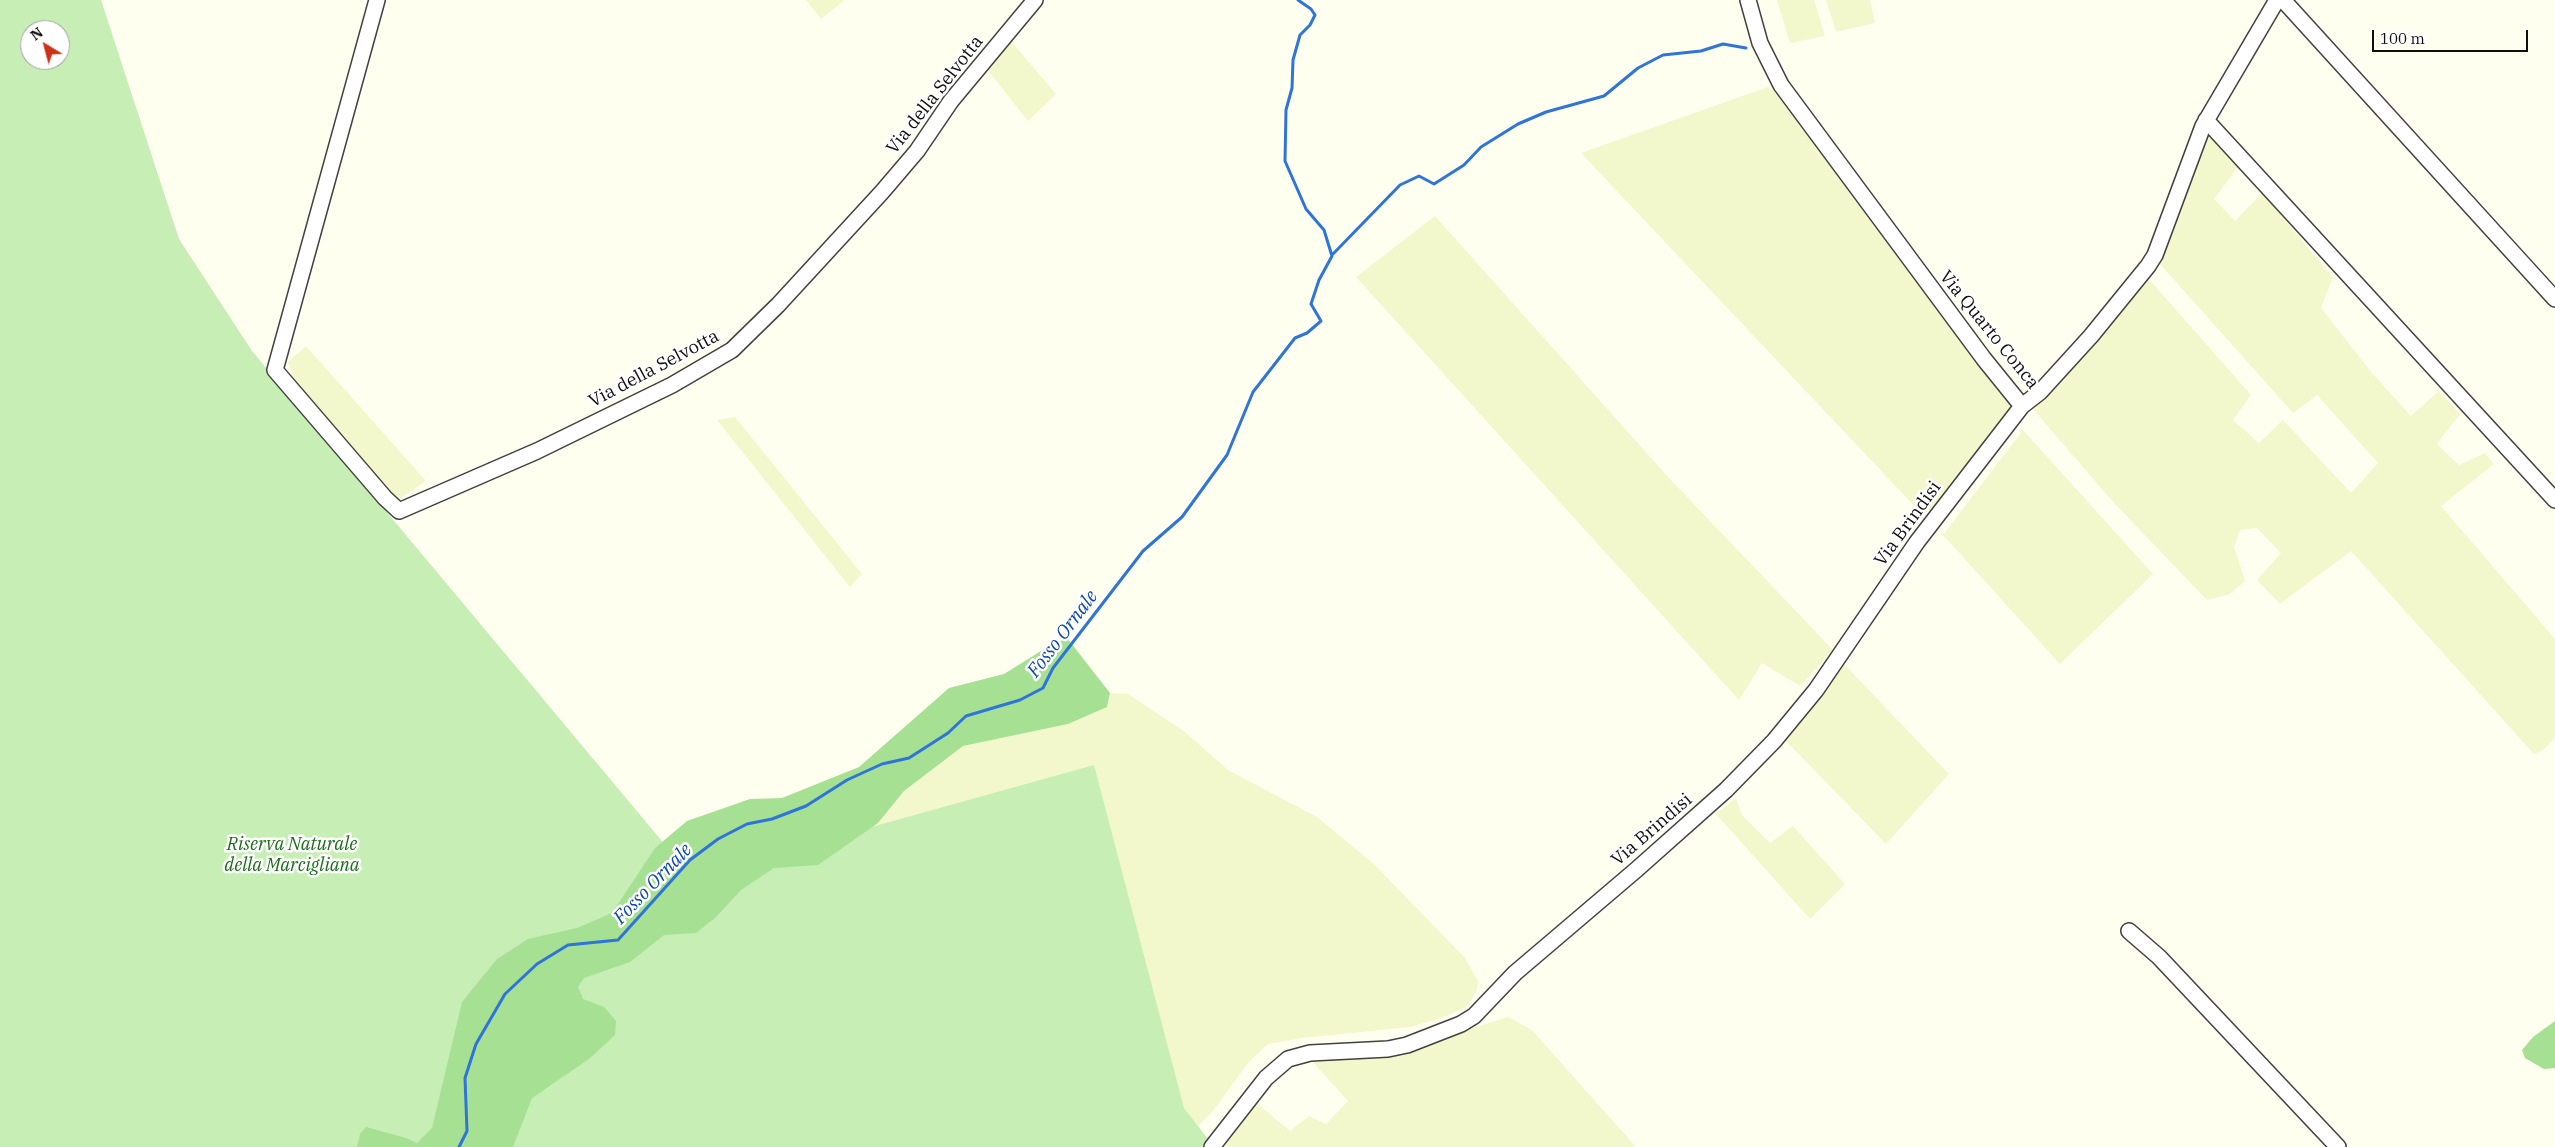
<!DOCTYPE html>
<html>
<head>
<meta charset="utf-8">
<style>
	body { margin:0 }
	#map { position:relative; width:2555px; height:1147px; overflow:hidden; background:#ffffef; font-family:"IBM Plex Serif",serif }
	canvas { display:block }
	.north { position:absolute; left:20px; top:20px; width:50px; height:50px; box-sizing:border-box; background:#fff; border:1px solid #9f9f9f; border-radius:50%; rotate:323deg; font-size:14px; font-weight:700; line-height:20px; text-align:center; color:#0e0e0e }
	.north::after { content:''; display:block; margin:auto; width:18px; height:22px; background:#cc3218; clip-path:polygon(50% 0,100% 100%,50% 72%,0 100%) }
	.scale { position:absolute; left:2372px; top:30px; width:156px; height:22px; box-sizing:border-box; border:2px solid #0e0e0e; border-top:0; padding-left:6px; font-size:15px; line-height:18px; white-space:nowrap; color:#0e0e0e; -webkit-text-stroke:4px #fff; paint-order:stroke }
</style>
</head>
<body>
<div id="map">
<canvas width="2555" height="1147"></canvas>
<div class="north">N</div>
<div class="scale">100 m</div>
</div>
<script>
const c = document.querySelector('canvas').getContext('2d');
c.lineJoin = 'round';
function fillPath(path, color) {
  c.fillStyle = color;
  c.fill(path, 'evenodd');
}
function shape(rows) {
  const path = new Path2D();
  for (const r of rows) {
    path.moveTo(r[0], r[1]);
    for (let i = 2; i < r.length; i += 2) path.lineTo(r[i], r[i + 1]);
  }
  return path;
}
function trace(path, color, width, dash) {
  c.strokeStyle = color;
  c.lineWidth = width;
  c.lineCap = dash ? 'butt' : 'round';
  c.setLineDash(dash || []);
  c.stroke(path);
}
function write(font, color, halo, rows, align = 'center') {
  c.font = font + ' "IBM Plex Serif",serif';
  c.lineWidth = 5;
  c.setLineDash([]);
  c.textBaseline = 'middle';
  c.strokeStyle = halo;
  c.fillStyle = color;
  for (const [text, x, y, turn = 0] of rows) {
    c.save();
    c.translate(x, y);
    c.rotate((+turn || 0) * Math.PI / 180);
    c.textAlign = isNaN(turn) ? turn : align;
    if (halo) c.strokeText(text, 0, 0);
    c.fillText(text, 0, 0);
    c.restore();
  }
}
const farmland = shape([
	[806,0,845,0,821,19],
	[1777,0,1814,0,1825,36,1790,43],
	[1826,0,1870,0,1875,23,1836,32],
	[1010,40,1056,94,1028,121,986,68],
	[1768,87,1781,96,2015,411,1931,511,1919,511,1581,153],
	[2207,131,2238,167,2214,199,2235,221,2262,193,2333,277,2321,308,2372,373,2411,416,2439,391,2460,414,2437,444,2459,465,2485,453,2494,464,2441,506,2555,639,2555,738,2543,750,2534,754,2351,551,2280,604,2257,580,2281,553,2257,528,2240,530,2234,547,2245,581,2230,594,2207,600,2114,503,2032,408,2148,278,2251,395,2233,420,2259,443,2283,420,2351,493,2378,463,2317,395,2293,413,2160,264],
	[1435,216,1669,478,1833,650,1800,686,1762,663,1739,700,1356,277],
	[306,346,426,481,395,502,296,382,288,362],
	[735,417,862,574,850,587,717,420],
	[2023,430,2153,574,2060,664,1943,535],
	[1844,664,1949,774,1886,844,1785,740],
	[1110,693,1128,694,1185,732,1228,770,1317,817,1374,864,1465,958,1478,981,1477,990,1468,1006,1444,1017,1410,1027,1302,1038,1268,1044,1248,1063,1213,1111,1177,1147,513,1147,604,1007,878,823,904,791,963,746,1068,724,1107,707],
	[1736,798,1742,815,1770,843,1793,826,1845,884,1810,919,1716,814],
	[1508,1017,1532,1030,1636,1147,1225,1147,1236,1123,1251,1104,1258,1104,1290,1131,1309,1116,1326,1124,1348,1101,1309,1058,1434,1040]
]);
const green = shape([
	[0,0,101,0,179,239,252,351,692,877,1094,765,1184,1108,1214,1147,0,1147],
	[30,30,60,30,60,60,30,60]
]);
const forest = shape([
	[1067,638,1110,693,1107,707,1068,724,963,746,904,791,878,823,818,865,774,868,741,890,715,918,696,933,664,935,630,962,584,978,578,987,583,999,604,1007,616,1021,615,1035,589,1059,532,1098,513,1147,357,1147,360,1134,366,1127,406,1138,417,1143,432,1128,462,1002,497,959,528,939,577,928,612,913,655,848,687,821,750,799,782,798,859,767,949,688,1004,674,1049,646],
	[2555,1021,2555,1068,2544,1069,2525,1058,2522,1050,2533,1037]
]);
const stream = shape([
	[1332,255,1400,185,1419,176,1434,184,1464,165,1481,147,1518,124,1546,112,1604,96,1638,68,1663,55,1701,51,1723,44,1746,48],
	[459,1147,467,1131,465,1078,476,1044,505,994,537,964,568,945,618,940,690,860,718,839,747,824,772,819,806,806,847,780,882,764,909,758,948,733,966,716,1020,700,1043,688,1053,668,1143,551,1182,517,1227,455,1253,392,1295,338,1307,333,1321,321,1311,304,1319,280,1332,256,1324,230,1306,209,1285,161,1286,110,1292,88,1293,60,1300,35,1310,25,1315,15,1311,9,1298,0]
]);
const minor = shape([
	[377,0,275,370,385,498,399,511,537,451,672,385,732,350,778,305,882,192,917,151,951,101,1035,0],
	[1748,0,1760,43,1781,85,1984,359,2022,406,2040,392,2091,336,2148,266,2155,255,2203,126,2277,0],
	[2283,0,2555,299],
	[2206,120,2555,500],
	[2129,931,2159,957,2338,1147],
	[1212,1147,1266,1078,1288,1059,1310,1053,1388,1049,1407,1045,1461,1024,1474,1016,1515,973,1636,870,1726,790,1774,741,1816,690,1917,542,2022,406]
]);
const streetNames = [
	["Via della Selvotta",935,95,-52],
	["Via Quarto Conca",1989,330,51],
	["Via della Selvotta",654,369,-28],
	["Via Brindisi",1908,524,-54],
	["Via Brindisi",1652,830,-41]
];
const parkNames = [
	["Riserva Naturale",292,845],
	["della Marcigliana",292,866]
];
const waterNames = [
	["Fosso Ornale",1063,634,-53],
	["Fosso Ornale",653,884,-46]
];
fillPath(farmland, '#f3f8cc');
fillPath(green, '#c7eeb5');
fillPath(forest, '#a6e092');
trace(stream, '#2e74da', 3);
trace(minor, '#414141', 18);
trace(minor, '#fff', 15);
write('18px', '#0e0e0e', '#fff', streetNames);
write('italic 18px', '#196d18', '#fff', parkNames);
write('italic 19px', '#0b47ad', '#fff', waterNames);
</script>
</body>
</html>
